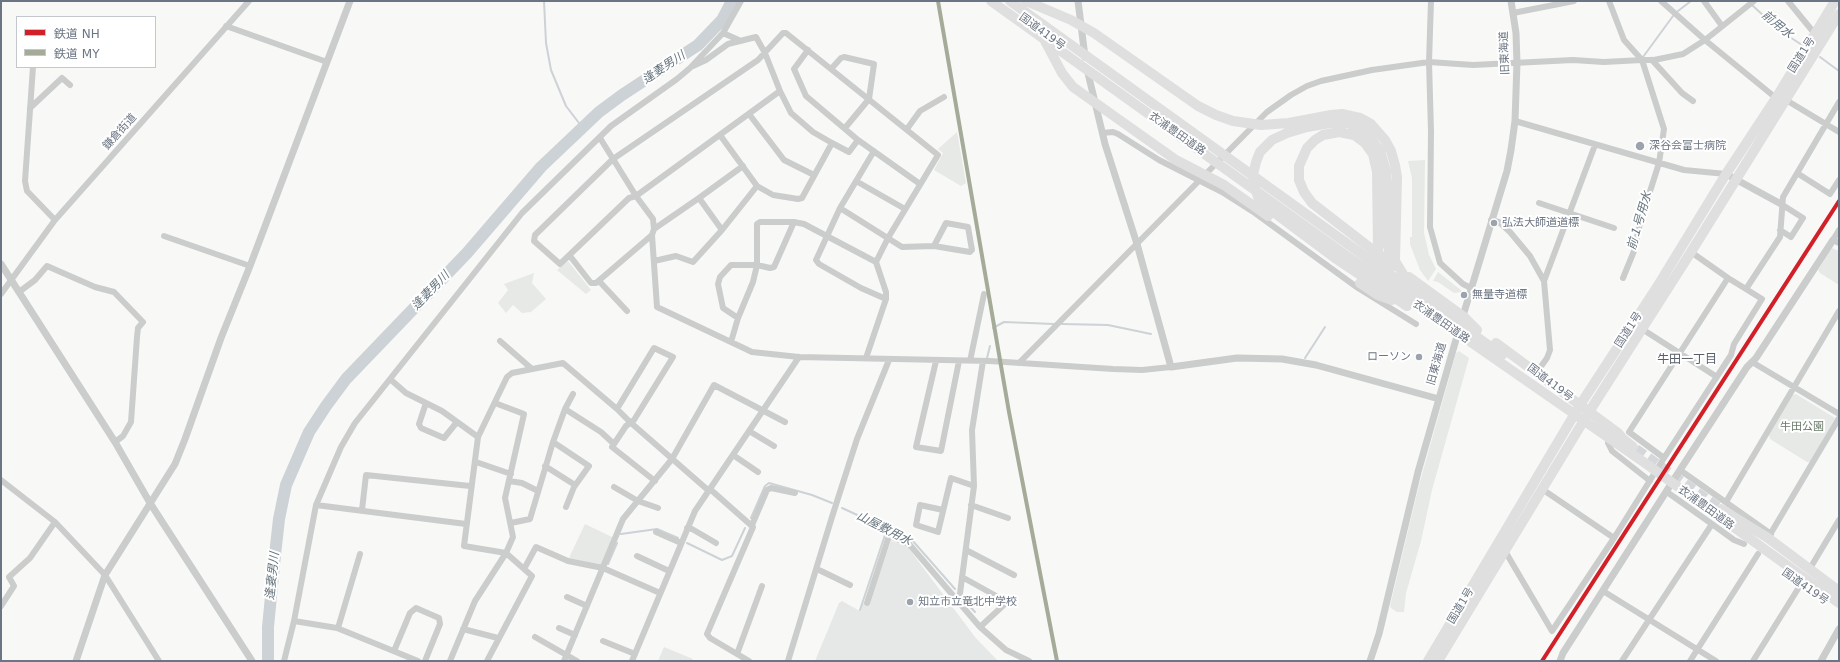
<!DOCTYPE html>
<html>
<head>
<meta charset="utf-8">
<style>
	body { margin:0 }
	#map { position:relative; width:1840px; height:662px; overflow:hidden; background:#f8f8f7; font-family:"DejaVu Sans","Noto Sans JP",sans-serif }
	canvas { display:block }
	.frame { position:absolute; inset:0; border:2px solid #6c7583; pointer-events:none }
	.legend { position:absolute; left:16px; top:16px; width:140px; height:52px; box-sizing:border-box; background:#fff; border:1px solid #c4c8cd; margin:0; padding:5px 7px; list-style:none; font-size:12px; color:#6c7583 }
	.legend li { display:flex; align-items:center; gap:8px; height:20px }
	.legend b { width:20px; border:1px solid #c4c8cd }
</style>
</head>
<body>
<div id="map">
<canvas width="1840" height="662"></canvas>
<div class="frame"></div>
<ul class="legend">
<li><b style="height:5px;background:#d12027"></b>鉄道 NH</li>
<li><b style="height:5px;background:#a5ab99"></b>鉄道 MY</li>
</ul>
</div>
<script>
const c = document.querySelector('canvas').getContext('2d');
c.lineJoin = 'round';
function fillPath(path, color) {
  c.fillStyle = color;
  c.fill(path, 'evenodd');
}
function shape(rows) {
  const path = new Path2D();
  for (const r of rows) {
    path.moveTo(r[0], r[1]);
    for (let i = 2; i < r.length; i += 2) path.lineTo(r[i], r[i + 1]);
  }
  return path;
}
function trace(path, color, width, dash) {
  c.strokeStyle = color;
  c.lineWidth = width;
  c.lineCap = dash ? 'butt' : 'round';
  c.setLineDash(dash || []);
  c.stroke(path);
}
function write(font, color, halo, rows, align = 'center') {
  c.font = font + ' "DejaVu Sans","Noto Sans JP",sans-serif';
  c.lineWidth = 4;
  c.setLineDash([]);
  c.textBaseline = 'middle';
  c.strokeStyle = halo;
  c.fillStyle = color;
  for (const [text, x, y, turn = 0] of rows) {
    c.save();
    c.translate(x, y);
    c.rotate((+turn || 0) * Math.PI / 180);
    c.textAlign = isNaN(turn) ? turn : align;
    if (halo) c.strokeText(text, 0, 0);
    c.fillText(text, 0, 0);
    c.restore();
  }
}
const built = shape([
	[891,541,907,546,975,637,997,660,1001,661,815,661,839,603,842,601,860,611,863,603,869,603],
	[664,647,693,659,692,661,658,661]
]);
const green = shape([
	[957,132,966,183,961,186,934,170,943,153,938,149],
	[1425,160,1424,233,1429,255,1436,269,1428,281,1420,270,1410,244,1410,237,1412,237,1412,178,1408,161],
	[1832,248,1839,251,1839,285,1820,273,1818,270],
	[568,261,591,290,586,294,557,270],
	[1438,272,1462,291,1462,292,1454,293,1438,282,1433,281],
	[534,273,532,283,546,299,531,312,522,313,513,305,506,313,498,303,508,290,504,284],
	[1459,351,1469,358,1432,490,1421,541,1406,593,1404,612,1397,612,1391,608,1390,606,1419,485,1448,382,1456,353],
	[1796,394,1835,418,1810,462,1807,462,1770,439,1769,435,1792,395],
	[585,524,614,538,603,563,600,565,569,558]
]);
const stream = shape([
	[544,1,546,43,551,70,566,106,579,123,581,128],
	[1752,5,1779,30,1802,45],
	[1678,11,1691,1],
	[1643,57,1673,16],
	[1820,57,1839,71],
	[1062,324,1108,325,1151,334],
	[993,328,1004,322,1054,324],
	[987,358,990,346],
	[1305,358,1325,327],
	[842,508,912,540,955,589],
	[751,518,765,486,769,483,812,495,832,503],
	[621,534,657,529,678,538],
	[687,543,722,560,732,556,745,528],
	[608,564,617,543],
	[963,599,975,612],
	[860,610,887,529]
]);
const river = shape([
	[268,661,268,627,275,555,279,519,286,485,309,432,326,406,346,379,467,253,541,167,599,112,622,95,698,45,722,20,732,1]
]);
const trunkTunnel = shape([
	[1636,449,1721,509]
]);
const minor = shape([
	[1431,1,1429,62,1431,131,1430,227,1440,263,1463,284,1471,288],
	[1661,1,1705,40,1776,98],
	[1704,1,1722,26],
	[1788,1,1815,34],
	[1513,13,1574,1],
	[226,26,327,62],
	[723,33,741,41],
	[808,50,794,69,806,96,858,140,920,184],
	[1652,60,1682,93,1693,101],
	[693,66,706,60,728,44,756,37,765,53,780,91],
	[33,67,25,181,27,191,55,220],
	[831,69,841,58,844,57,874,64,869,99,845,128],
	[1786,100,1839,132],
	[30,108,62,78,70,85],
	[749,114,784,160,814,175],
	[1515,121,1684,170,1726,174],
	[907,129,920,111,944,97],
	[1102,133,1113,132,1118,134,1159,160,1222,192,1255,213,1358,288,1416,324],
	[720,135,757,186,773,195,798,199,802,198,832,143,813,132,791,113,780,91,636,196,629,198,560,264,534,241,535,235,613,159,758,60,783,33,786,33,938,155,888,238,876,262,886,292,886,299,866,358],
	[600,138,636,196,653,219,654,229,652,235,657,307,752,352,799,357,990,361,1113,369,1142,370,1171,367],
	[832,143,849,152,858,140],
	[874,151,840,208,816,260,819,264,861,288,886,299],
	[1797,173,1830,194,1839,180],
	[856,181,905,209],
	[699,198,743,166],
	[1539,203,1614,228],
	[840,208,902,247,934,246,970,252,972,250,968,227,946,223,934,246],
	[1491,220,1499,222,1510,232,1530,256,1544,281],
	[654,229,699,198,722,230,757,186],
	[1780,230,1791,237,1803,218,1781,204],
	[1839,230,1833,240,1839,243],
	[164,236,250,266],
	[1691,252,1728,278],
	[570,256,591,283,596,283,652,235],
	[654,261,676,256,693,262,722,230],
	[1623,278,1634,251,1640,223,1659,163,1664,129,1642,60,1654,60,1683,54,1705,40,1754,1],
	[599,281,627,311],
	[19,292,35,280,47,266,95,287,114,292,143,322,138,328,137,337,131,422,123,436,115,442],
	[1,294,55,220,249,1],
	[738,318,723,308,718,284,720,277,731,265,757,265,770,268,774,267,794,222],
	[1642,329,1717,377],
	[500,341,532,369],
	[731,342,738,318,753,282,757,265,757,224,760,222,794,222,804,224,876,262],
	[936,361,916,447,941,451,959,361],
	[970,361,984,294],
	[1752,362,1839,414],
	[1019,363,1267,112,1291,95,1307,86,1321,81,1372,70,1429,62,1473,65,1573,60,1604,62,1642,60,1624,40,1609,1],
	[1537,372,1547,358,1550,350,1544,281,1595,145],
	[390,379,406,393,442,411,478,437],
	[426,403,419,424,421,428,444,438,457,422],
	[565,409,601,432,614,444],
	[617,409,654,348,673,357,634,420,626,426,612,447,655,481],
	[749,431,774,446],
	[553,442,589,466,574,487,566,507],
	[1608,443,1612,451,1650,481],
	[733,455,758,472],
	[1664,458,1629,432,1728,278,1746,289],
	[476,462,511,474],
	[545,466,575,485],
	[1680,470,1771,534],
	[1,480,55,522,105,575,159,661],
	[509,481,522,483,538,491],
	[614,487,638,501,658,508],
	[710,489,753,527,707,634,710,638,749,661],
	[1542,489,1614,538],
	[1726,502,1839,311],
	[316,505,466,524],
	[971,505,1008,518],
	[362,510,366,475,470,486],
	[943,510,920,505,916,525,938,532,951,478,974,486],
	[511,523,530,519,553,442,565,409,573,394],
	[1712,524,1734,540,1744,544],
	[752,525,767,490,771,488,795,493],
	[687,528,692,529,716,543],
	[656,532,681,543],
	[1768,538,1839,418],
	[966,550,1014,575],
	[1505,551,1552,631,1614,538,1664,458,1731,355,1734,344,1762,299,1746,289,1780,237,1783,197,1839,102],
	[637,556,669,571],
	[524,569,536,547,568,561,603,568,660,593],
	[817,569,850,585],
	[1809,570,1839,520],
	[962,577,1007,602,980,627],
	[1603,591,1716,661],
	[567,597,587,606],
	[959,601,974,486,972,430,983,361],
	[867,603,889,536,909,544,980,627,1006,650,1029,661],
	[1,606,14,586,9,577,30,558,55,522],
	[294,621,337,628,418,661],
	[338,628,360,554],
	[559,628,575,635],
	[463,629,498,638],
	[535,637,577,661],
	[603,641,635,654],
	[394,651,410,613,416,608,439,618,440,624,425,661],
	[737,654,762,586],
	[284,661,294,621,316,505,341,447,355,423,522,213,611,126,677,79,690,68,723,33,741,1],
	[450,661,475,601,506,553,513,537,505,498,524,414,495,403],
	[487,661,532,576,506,553,464,546,478,437,507,377,512,373,563,363,617,409,630,422,709,491],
	[564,661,623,519,672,459,714,385,785,422],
	[632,661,695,511,799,357],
	[788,661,832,517,857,439,889,360],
	[1622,661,1712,524,1667,492],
	[1690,661,1758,554],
	[1753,661,1801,584]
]);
const tertiary = shape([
	[1078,1,1085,57],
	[1087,69,1105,144,1137,244,1171,367,1237,358,1282,359,1316,365,1439,399],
	[1726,174,1781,204],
	[1,264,115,442,150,503,252,661],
	[1462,319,1507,171,1511,150,1515,121,1517,63,1516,33,1511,1],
	[76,661,105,575,175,464,185,439,221,338,250,266,350,1],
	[1370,661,1379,634,1418,472,1459,329],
	[1560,661,1563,653,1680,470,1747,367,1756,358,1833,240],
	[1821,661,1839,629]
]);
const trunk = shape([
	[991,1,1344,254,1645,463,1839,603],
	[1010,1,1502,355],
	[1026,1,1071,20,1094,33,1198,106,1216,115,1233,121,1261,125,1289,123,1331,115,1342,114,1360,118,1371,124,1385,140,1391,151,1395,165,1397,177,1395,261],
	[1045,41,1062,73,1073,87,1176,160,1224,185,1268,216],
	[1384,270,1382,266,1378,251,1377,172,1373,154,1365,143,1354,135,1339,132,1323,135,1315,140,1307,148,1299,166,1299,180,1304,192,1312,203,1365,244,1395,266],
	[1409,277,1464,317,1477,330],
	[1360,283,1378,295,1392,300],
	[1407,306,1335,258,1264,205,1258,197,1254,185,1253,175,1256,162,1260,152,1272,140,1287,133,1307,127,1330,123,1349,123,1366,132,1380,151,1386,171,1387,183,1387,242,1389,251,1406,279,1413,284],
	[1496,343,1618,433,1623,439,1633,447],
	[1721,509,1768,538,1839,591],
	[1428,661,1580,405,1657,287,1726,174,1776,98,1835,1],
	[1438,661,1589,412,1691,252,1839,14]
]);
const rail1 = shape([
	[1542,661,1839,201]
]);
const rail2 = shape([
	[938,1,1009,412,1057,661]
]);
const markers = [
	[1640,146,5,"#9da3ac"],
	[1494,223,4,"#9da3ac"],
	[1464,295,4,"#9da3ac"],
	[1419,357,4,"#9da3ac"],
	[910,602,4,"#9da3ac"]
];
const streetNames = [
	["国道419号",1042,32,36],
	["旧東海道",1505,53,-92],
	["国道1号",1802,55,-58],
	["鎌倉街道",120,132,-48],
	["衣浦豊田道路",1177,134,35],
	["衣浦豊田道路",1441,322,35],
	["国道1号",1629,330,-57],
	["旧東海道",1437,364,-74],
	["国道419号",1550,383,37],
	["衣浦豊田道路",1706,508,36],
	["国道419号",1805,587,35],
	["国道1号",1461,606,-59]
];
const poiNames = [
	["深谷会富士病院",1649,146],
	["弘法大師道道標",1502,223],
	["無量寺道標",1472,295],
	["ローソン",1411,357,"right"],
	["知立市立竜北中学校",918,602]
];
const parkNames = [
	["牛田公園",1802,427]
];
const waterNames = [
	["前用水",1777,25,39],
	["逢妻男川",664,68,-34],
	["前１号用水",1640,221,-74],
	["逢妻男川",431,291,-46],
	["山屋敷用水",884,529,27],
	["逢妻男川",273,576,-84]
];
const neighbourhoodNames = [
	["牛田一丁目",1687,360]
];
fillPath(built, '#e6e8e8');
fillPath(green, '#e6e9e5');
trace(stream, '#cdd2d6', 2);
trace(river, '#cdd2d6', 12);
trace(trunkTunnel, '#d5d7da', 10, [10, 5]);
trace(minor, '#cbcccc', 6);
trace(tertiary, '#cbcccc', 7);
trace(trunk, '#dfdfe0', 10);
trace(rail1, '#d12027', 4);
trace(rail2, '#a5ab99', 4);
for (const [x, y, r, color] of markers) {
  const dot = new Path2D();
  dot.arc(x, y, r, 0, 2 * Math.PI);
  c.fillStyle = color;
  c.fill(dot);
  trace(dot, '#fff', 1.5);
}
write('11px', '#6c7583', '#fff', streetNames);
write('11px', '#6c7583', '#fff', poiNames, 'left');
write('11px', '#6a7b6a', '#fff', parkNames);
write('italic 12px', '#67757f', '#fff', waterNames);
write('12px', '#595f6a', '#fff', neighbourhoodNames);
</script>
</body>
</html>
